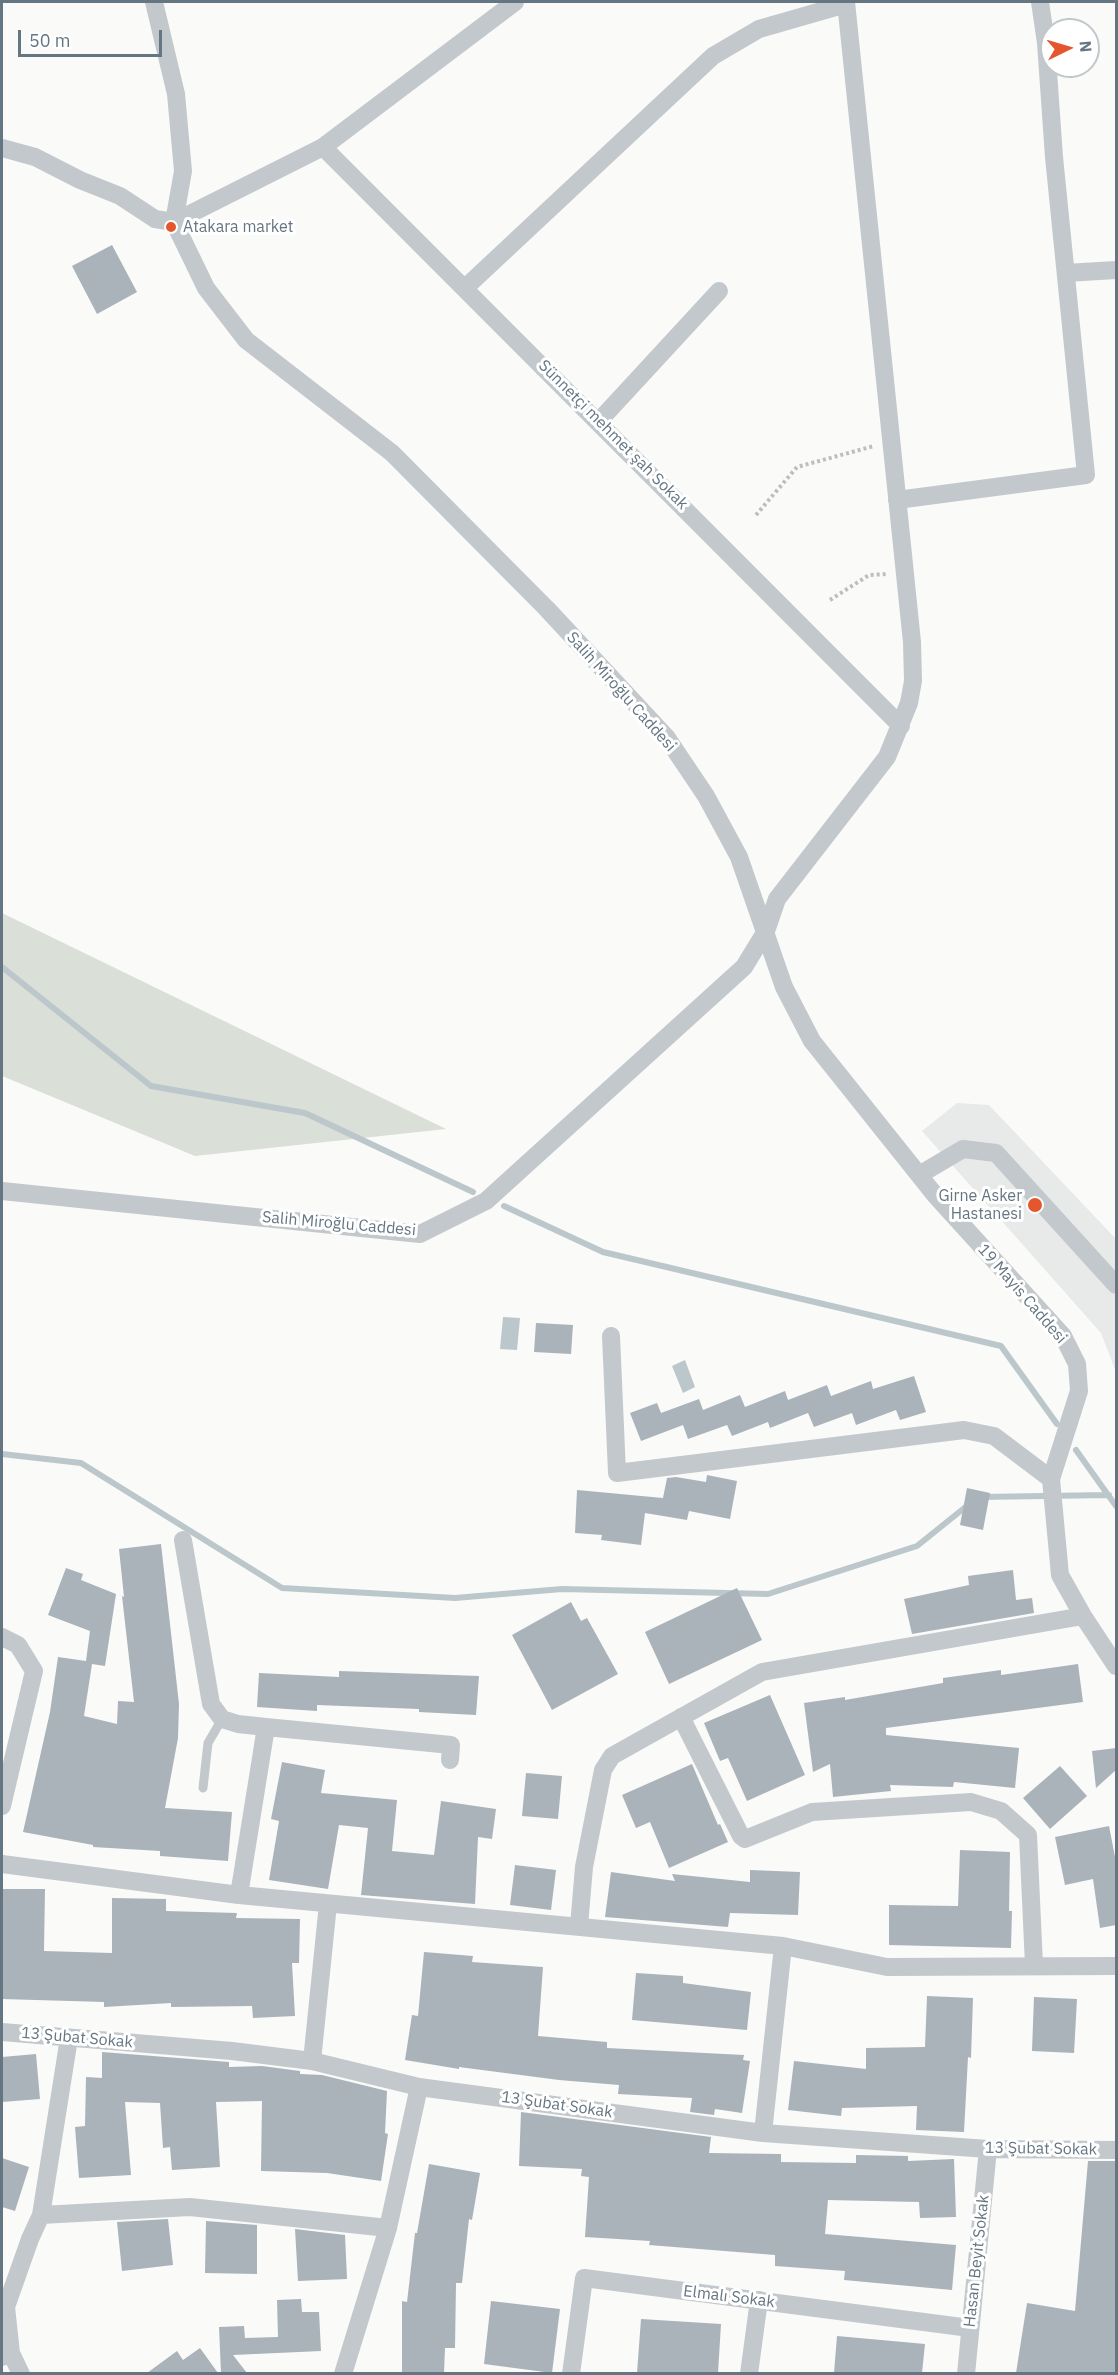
<!DOCTYPE html>
<html>
<head>
<meta charset="utf-8">
<style>
	body { margin:0 }
	#map { position:relative; width:1118px; height:2375px; overflow:hidden; background:#fafaf8; font-family:"IBM Plex Sans",sans-serif }
	canvas { display:block }
	.frame { position:absolute; inset:0; border:3px solid #657683; pointer-events:none }
	.north { position:absolute; left:1040px; top:18px; width:60px; height:60px; box-sizing:border-box; background:#fff; border:2px solid #c1c8cd; border-radius:50%; rotate:85deg; font-size:16px; font-weight:700; line-height:24px; text-align:center; color:#657683 }
	.north::after { content:''; display:block; margin:auto; width:21px; height:27px; background:#e4572e; clip-path:polygon(50% 0,100% 100%,50% 72%,0 100%) }
	.scale { position:absolute; left:18px; top:30px; width:144px; height:27px; box-sizing:border-box; border:3px solid #657683; border-top:0; padding-left:8px; font-size:18px; line-height:21px; white-space:nowrap; color:#657683; -webkit-text-stroke:4px #fff; paint-order:stroke }
</style>
</head>
<body>
<div id="map">
<canvas width="1118" height="2375"></canvas>
<div class="frame"></div>
<div class="north">N</div>
<div class="scale">50 m</div>
</div>
<script>
const c = document.querySelector('canvas').getContext('2d');
c.lineJoin = 'round';
function fillPath(path, color) {
  c.fillStyle = color;
  c.fill(path, 'evenodd');
}
function shape(rows) {
  const path = new Path2D();
  for (const r of rows) {
    path.moveTo(r[0], r[1]);
    for (let i = 2; i < r.length; i += 2) path.lineTo(r[i], r[i + 1]);
  }
  return path;
}
function trace(path, color, width, dash) {
  c.strokeStyle = color;
  c.lineWidth = width;
  c.lineCap = dash ? 'butt' : 'round';
  c.setLineDash(dash || []);
  c.stroke(path);
}
function write(font, color, halo, rows, align = 'center') {
  c.font = font + ' "IBM Plex Sans",sans-serif';
  c.lineWidth = 6;
  c.setLineDash([]);
  c.textBaseline = 'middle';
  c.strokeStyle = halo;
  c.fillStyle = color;
  for (const [text, x, y, turn = 0] of rows) {
    c.save();
    c.translate(x, y);
    c.rotate((+turn || 0) * Math.PI / 180);
    c.textAlign = isNaN(turn) ? turn : align;
    if (halo) c.strokeText(text, 0, 0);
    c.fillText(text, 0, 0);
    c.restore();
  }
}
const built = shape([
	[957,1103,989,1105,1116,1239,1116,1372,1101,1333,922,1131]
]);
const green = shape([
	[2,913,446,1129,195,1156,2,1076]
]);
const water = shape([
	[503,1317,520,1318,517,1350,500,1349],
	[685,1360,695,1387,683,1393,672,1366]
]);
const stream = shape([
	[2,967,151,1086,305,1113,473,1192],
	[504,1206,603,1252,1001,1346,1057,1424],
	[1076,1450,1116,1506],
	[2,1454,81,1463,282,1588,455,1598,562,1589,768,1594,917,1546,968,1505],
	[981,1497,1109,1495]
]);
const building = shape([
	[112,245,137,292,97,314,72,266],
	[536,1323,573,1325,571,1354,534,1352],
	[914,1376,926,1412,900,1420,896,1410,856,1425,852,1413,814,1427,808,1413,770,1428,768,1422,732,1436,727,1425,688,1439,683,1425,641,1441,630,1413,657,1403,661,1413,699,1399,703,1410,740,1395,745,1407,785,1391,788,1400,827,1385,831,1396,871,1381,873,1389],
	[707,1475,737,1481,730,1519,689,1511,687,1520,645,1513,641,1545,601,1540,602,1535,575,1533,577,1490,663,1498,667,1478,676,1477,706,1482],
	[967,1488,990,1493,983,1530,960,1525],
	[161,1544,179,1704,178,1738,165,1808,232,1812,228,1861,160,1856,160,1851,93,1847,93,1845,23,1832,50,1712,58,1657,86,1661,90,1631,48,1615,66,1568,83,1574,81,1580,116,1594,105,1666,92,1664,84,1716,117,1724,118,1701,134,1702,122,1596,124,1597,119,1549],
	[1013,1570,1016,1600,1032,1598,1034,1613,912,1634,904,1599,969,1585,968,1576],
	[737,1588,762,1640,669,1684,645,1632],
	[571,1602,581,1621,587,1618,618,1674,552,1710,512,1635],
	[1078,1664,1083,1702,886,1728,886,1735,1019,1748,1015,1788,954,1782,953,1787,890,1785,891,1791,833,1797,830,1764,813,1772,804,1703,845,1697,845,1700,943,1683,943,1678,1001,1670,1001,1675],
	[339,1671,479,1676,476,1715,419,1712,419,1709,317,1705,317,1711,257,1707,259,1673,339,1677],
	[770,1695,805,1775,747,1801,728,1758,720,1761,704,1723],
	[1116,1748,1116,1770,1096,1788,1092,1751],
	[282,1762,325,1770,321,1793,397,1800,392,1851,434,1855,441,1801,496,1809,492,1839,478,1837,475,1904,361,1895,368,1828,339,1825,328,1889,269,1880,279,1821,271,1819],
	[692,1764,718,1825,720,1824,728,1842,669,1868,650,1822,636,1828,622,1795],
	[1060,1766,1087,1796,1050,1829,1023,1798],
	[526,1773,562,1776,558,1819,522,1816],
	[1109,1826,1116,1862,1116,1925,1100,1928,1093,1879,1065,1885,1055,1837],
	[960,1850,1010,1852,1009,1911,1012,1911,1011,1948,889,1945,889,1905,958,1906],
	[515,1865,556,1870,551,1910,510,1905],
	[750,1870,800,1872,798,1915,730,1913,728,1927,605,1917,611,1872,675,1881,672,1874,750,1882],
	[2,1889,45,1889,44,1951,112,1953,112,1898,166,1899,166,1911,237,1913,236,1918,300,1919,299,1963,292,1963,295,2016,253,2018,252,2006,171,2007,171,2003,104,2007,104,2002,2,1999],
	[424,1952,473,1956,472,1962,543,1967,538,2036,607,2042,607,2048,744,2055,743,2060,750,2061,742,2113,715,2109,714,2115,690,2112,692,2098,618,2094,619,2085,559,2080,459,2067,459,2069,405,2060,412,2015,418,2016],
	[636,1973,683,1976,683,1983,751,1992,747,2030,632,2020],
	[927,1996,973,1998,971,2058,968,2057,964,2132,916,2130,917,2106,842,2108,841,2116,788,2110,794,2061,866,2069,866,2048,925,2047],
	[1034,1997,1077,1999,1074,2053,1032,2051],
	[102,2052,229,2062,229,2067,262,2066,300,2071,300,2074,322,2075,387,2091,385,2133,388,2134,381,2181,327,2173,261,2171,262,2101,216,2102,220,2167,172,2170,170,2147,163,2148,160,2103,125,2102,131,2175,79,2178,75,2127,85,2126,86,2077,102,2078],
	[36,2054,40,2099,2,2102,2,2057],
	[521,2112,711,2137,709,2153,781,2154,781,2162,856,2163,856,2155,908,2156,908,2161,954,2159,956,2217,920,2218,919,2202,828,2200,825,2234,956,2245,952,2290,844,2280,845,2271,775,2266,775,2255,649,2245,650,2241,585,2237,589,2177,581,2176,582,2169,519,2166],
	[2,2158,29,2167,15,2211,2,2207],
	[1088,2161,1116,2161,1116,2373,1016,2373,1027,2303,1075,2311],
	[429,2164,480,2173,472,2220,469,2219,462,2283,456,2283,455,2348,445,2348,444,2373,402,2373,402,2301,407,2302,415,2233,417,2233],
	[168,2219,173,2265,122,2271,117,2222],
	[206,2221,257,2225,257,2274,205,2273],
	[295,2229,345,2235,347,2279,298,2281],
	[301,2299,302,2312,319,2312,321,2351,233,2355,247,2373,221,2373,219,2327,244,2326,245,2338,278,2337,277,2300],
	[491,2301,560,2309,552,2373,484,2364],
	[641,2319,721,2324,718,2373,637,2373],
	[837,2336,925,2344,922,2373,834,2373],
	[200,2348,218,2373,147,2373,177,2351,183,2360]
]);
const path = shape([
	[756,515,797,467,874,446],
	[830,600,869,575,888,574]
]);
const lane = shape([
	[203,1788,208,1743,222,1719]
]);
const street = shape([
	[154,2,176,94,183,171,174,222,206,288,246,340,392,453,547,609,667,738,706,796,739,857,784,987,812,1041,935,1195,1063,1336,1077,1364,1079,1391,1051,1479,1060,1575,1083,1616,1116,1666],
	[323,147,901,726],
	[2,148,35,157,80,180,120,196,155,219,174,222,323,147,515,2],
	[1066,273,1116,270],
	[465,288,713,56,759,29,846,4],
	[599,421,719,291],
	[897,500,1086,475,1054,157,1046,43,1040,2],
	[919,1175,963,1149,996,1153,1116,1285],
	[2,1191,420,1234,486,1201,744,967,766,931,777,899,887,757,909,703,913,681,912,642,846,2],
	[611,1336,617,1473,964,1430,994,1436,1051,1479],
	[183,1540,211,1704,222,1719,238,1724,266,1727],
	[2,1637,18,1645,34,1671,2,1806],
	[681,1717,741,1836,745,1839,812,1812,971,1802,1001,1811,1028,1835,1034,1965],
	[2,1864,239,1895,783,1946,887,1967,1116,1966],
	[239,1895,266,1727,451,1745,450,1760],
	[579,1926,584,1867,603,1770,612,1756,762,1672,1083,1616],
	[2,2032,232,2051,312,2061,419,2087,763,2133,988,2149,1116,2150],
	[312,2061,328,1904],
	[763,2133,783,1946],
	[41,2215,190,2207,388,2228],
	[11,2353,21,2374],
	[2,2357,11,2353,6,2307,30,2239,41,2215,69,2038],
	[343,2374,388,2228,419,2087],
	[571,2374,584,2278,970,2328],
	[749,2374,759,2300],
	[966,2374,988,2149]
]);
const markers = [
	[171,227,6,"#e4572e"],
	[1035,1205,8,"#e4572e"]
];
const poiNames = [
	["Atakara market",183,227],
	["Girne Asker",1022,1196,"right"],
	["Hastanesi",1022,1214,"right"]
];
const streetNames = [
	["Sünnetçi mehmet şah Sokak",613,435,45],
	["Salih Miroğlu Caddesi",621,692,48],
	["Salih Miroğlu Caddesi",339,1224,5],
	["19 Mayis Caddesi",1022,1294,49],
	["13 Şubat Sokak",77,2038,5],
	["13 Şubat Sokak",557,2105,8],
	["13 Şubat Sokak",1041,2149,1],
	["Hasan Beyit Sokak",977,2261,-84],
	["Elmalı Sokak",729,2297,7]
];
fillPath(built, '#e8e9e9');
fillPath(green, '#dadfd7');
fillPath(water, '#bbc7cb');
trace(stream, '#bbc7cb', 6);
fillPath(building, '#aab3b9');
trace(path, '#bbbfc2', 4, [3, 3]);
trace(lane, '#c3c8cc', 9);
trace(street, '#c3c8cc', 18);
for (const [x, y, r, color] of markers) {
  const dot = new Path2D();
  dot.arc(x, y, r, 0, 2 * Math.PI);
  c.fillStyle = color;
  c.fill(dot);
  trace(dot, '#fff', 2);
}
write('16px', '#657683', '#fff', poiNames, 'left');
write('16px', '#657683', '#fff', streetNames);
</script>
</body>
</html>
